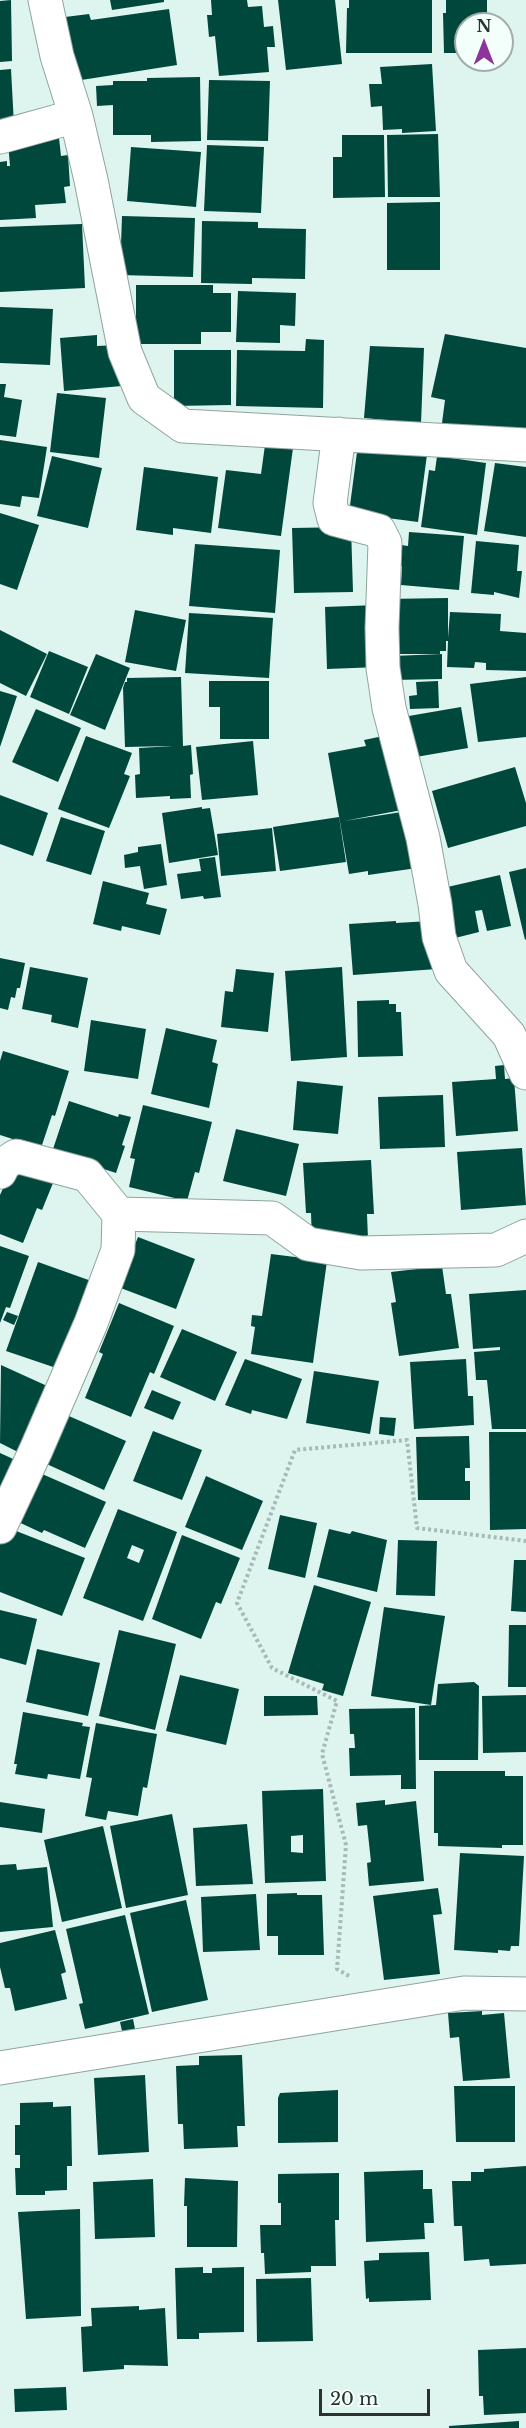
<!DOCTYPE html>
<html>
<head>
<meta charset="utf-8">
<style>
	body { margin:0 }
	#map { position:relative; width:526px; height:2428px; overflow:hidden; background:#def4ee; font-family:"Libre Baskerville",serif }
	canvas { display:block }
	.north { position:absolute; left:454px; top:12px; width:60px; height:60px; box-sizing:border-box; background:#f2fffb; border:2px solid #a2ada9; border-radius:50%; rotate:0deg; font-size:16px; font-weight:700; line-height:24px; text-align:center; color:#29322f }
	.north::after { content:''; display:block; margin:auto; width:21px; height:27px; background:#8e339e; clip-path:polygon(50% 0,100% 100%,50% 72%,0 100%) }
	.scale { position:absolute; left:319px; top:2389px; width:111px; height:27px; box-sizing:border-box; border:3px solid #29322f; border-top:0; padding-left:8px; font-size:18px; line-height:21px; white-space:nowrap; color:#29322f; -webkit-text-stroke:4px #f2fffb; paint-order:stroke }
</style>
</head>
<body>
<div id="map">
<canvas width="526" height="2428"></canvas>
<div class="north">N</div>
<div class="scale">20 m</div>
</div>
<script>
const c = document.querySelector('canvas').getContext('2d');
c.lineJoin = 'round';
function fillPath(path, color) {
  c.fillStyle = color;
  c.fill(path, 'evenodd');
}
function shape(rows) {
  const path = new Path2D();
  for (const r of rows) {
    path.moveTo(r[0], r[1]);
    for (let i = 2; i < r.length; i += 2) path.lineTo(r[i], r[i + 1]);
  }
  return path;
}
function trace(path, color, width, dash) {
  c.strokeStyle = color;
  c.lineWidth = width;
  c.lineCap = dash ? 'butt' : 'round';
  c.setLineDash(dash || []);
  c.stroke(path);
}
const building = shape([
	[11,0,12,61,0,62,0,1],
	[110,0,164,0,164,2,112,10],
	[211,0,247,0,248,7,262,6,264,27,273,26,275,47,267,47,269,72,219,76,215,36,209,37,207,15,212,15],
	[278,0,335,0,342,64,286,70],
	[349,0,432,0,432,53,346,53,347,8,349,8],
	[446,0,487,0,487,24,466,24,466,53,444,53,443,13,446,13],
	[169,9,177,65,75,81,65,17,89,14,91,20],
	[432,64,436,131,402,133,402,129,383,130,382,106,371,107,369,84,382,84,380,67],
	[11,69,14,125,0,126,0,70],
	[200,77,201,141,151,142,151,135,113,135,113,105,97,106,96,86,113,85,113,81,147,81,147,78],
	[209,80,270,81,268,141,207,140],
	[438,134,440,197,388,197,387,135],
	[342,135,384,135,385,197,333,198,333,157,342,157],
	[59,138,61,156,68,155,70,186,64,187,66,203,35,205,36,218,0,220,0,162,7,161,7,166,10,166,8,142],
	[207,145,264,147,261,213,204,211],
	[131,147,201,152,196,207,127,201],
	[440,202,440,270,387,270,387,203],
	[122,216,195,218,193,277,120,275],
	[202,221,258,222,258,228,306,229,305,279,252,278,252,284,201,283],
	[82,224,85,288,0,292,0,227],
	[136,285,213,285,213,293,231,293,231,332,201,332,201,344,136,344],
	[238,291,296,293,295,326,280,325,280,343,236,342],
	[0,307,53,309,50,365,0,363],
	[445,334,526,348,526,435,442,423,445,400,431,397],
	[97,335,97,346,119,345,122,386,64,391,60,338],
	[306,339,324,340,323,408,236,406,237,350,305,351],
	[370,346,424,348,421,423,364,418],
	[174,350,231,350,231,405,174,406],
	[0,384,6,384,4,397,22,400,16,437,0,435],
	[57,393,106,398,99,458,50,452],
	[359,437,428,447,418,522,349,513],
	[0,440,47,447,39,498,22,496,20,507,0,504],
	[265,445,293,448,281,536,218,528,226,470,261,474],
	[52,456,102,468,88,528,37,516],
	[437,456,486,463,477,535,421,527,429,470,435,471],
	[495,463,526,467,526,537,484,531],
	[144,467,218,477,211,533,173,528,173,535,136,530],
	[0,513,39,525,17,590,0,584],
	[351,527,353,592,294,593,292,528],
	[409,532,464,536,459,590,401,585,402,566,394,565,395,544,408,546],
	[476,541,519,545,517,571,522,571,519,598,494,592,494,595,471,593],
	[195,544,280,550,275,613,189,606],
	[448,598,448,638,450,612,501,614,500,631,526,633,526,671,486,670,486,663,475,662,474,668,447,667,448,641,446,641,446,651,440,651,440,654,385,654,385,599],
	[377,605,379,667,327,669,325,607],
	[135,610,186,620,176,671,125,662],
	[189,613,273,618,269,678,185,673],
	[0,630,47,654,26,696,0,683],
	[49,651,88,667,69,714,30,697],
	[96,654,130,668,105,730,70,715],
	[442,654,442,679,393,680,392,656],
	[181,677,183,746,191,745,193,774,190,775,191,798,170,799,170,796,136,798,135,775,140,774,139,748,173,746,125,747,123,688,125,682,127,682,127,678],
	[526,677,526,737,478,742,470,684],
	[209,681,269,681,269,739,220,739,220,707,209,707],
	[438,681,439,708,410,709,409,696,417,695,416,682],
	[0,691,17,696,0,747],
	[461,707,468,748,410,758,403,717],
	[36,709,81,728,58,782,12,762],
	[393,734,407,809,344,821,408,811,417,868,368,875,368,871,349,874,328,753,366,746,364,740],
	[86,736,132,753,124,774,130,776,109,828,58,809],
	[253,741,258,795,202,800,196,747],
	[515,767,526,803,526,826,448,848,432,791],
	[0,795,48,813,33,856,0,844],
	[202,807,202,809,210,808,218,855,169,863,162,813],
	[61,817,105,831,91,875,46,861],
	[339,817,346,862,280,871,273,827],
	[272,828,276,871,221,876,217,834],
	[161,844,167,885,144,889,140,866,125,868,124,855,138,852,138,847],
	[215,857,221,897,204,899,203,896,181,899,177,874,201,871,199,859],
	[526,868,526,939,525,940,509,872],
	[500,875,511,926,487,931,482,910,475,911,479,932,455,938,443,888],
	[103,881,149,893,146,904,167,909,160,935,122,926,121,931,93,924],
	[396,921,396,923,430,921,437,969,353,975,349,924],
	[0,958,25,963,20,988,17,988,15,998,11,997,8,1010,0,1008],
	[30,967,88,978,78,1028,51,1022,52,1015,22,1009],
	[342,967,347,1057,291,1061,285,971],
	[236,969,274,973,268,1032,221,1027,225,991,233,992],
	[389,1000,389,1004,396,1004,396,1012,401,1012,403,1056,358,1057,357,1001],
	[91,1020,146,1029,138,1079,84,1071],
	[166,1028,217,1040,212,1062,218,1064,209,1108,151,1094],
	[3,1051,69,1071,55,1116,52,1115,41,1148,0,1135,0,1061],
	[504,1065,505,1079,514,1078,518,1131,456,1136,452,1082,496,1079,495,1066],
	[297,1081,343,1086,338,1134,293,1130],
	[443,1095,445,1147,380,1149,378,1097],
	[69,1101,118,1117,119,1114,131,1117,122,1145,125,1146,116,1173,52,1152],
	[143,1105,212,1122,199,1173,195,1172,187,1201,129,1187,135,1159,130,1158],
	[236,1129,299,1144,286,1196,223,1181],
	[522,1148,526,1205,461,1210,457,1152],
	[371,1160,374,1214,367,1214,368,1239,312,1241,311,1213,306,1213,303,1163],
	[9,1166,53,1183,42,1210,37,1208,23,1243,0,1234,0,1195,10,1173],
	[138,1237,195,1259,176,1309,118,1287],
	[0,1246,29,1256,10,1308,6,1307,0,1323],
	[271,1254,327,1261,313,1363,251,1354,255,1327,251,1326,252,1315,262,1316],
	[38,1262,97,1283,65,1371,6,1351],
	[442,1266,446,1294,451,1294,459,1348,399,1356,391,1303,396,1302,391,1272],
	[526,1290,526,1429,492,1429,487,1380,476,1380,474,1352,500,1350,500,1347,473,1349,469,1294],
	[119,1303,174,1326,154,1374,150,1372,131,1417,85,1398,103,1354,99,1352],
	[7,1312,18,1316,14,1325,3,1320],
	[182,1329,237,1352,215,1401,160,1377],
	[245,1359,302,1379,287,1419,252,1410,251,1414,225,1405],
	[466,1359,468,1396,473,1396,474,1425,414,1429,410,1362],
	[1,1365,56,1390,26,1456,0,1443],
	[314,1371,379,1381,370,1434,306,1423],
	[152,1390,181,1402,173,1420,144,1408],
	[62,1413,126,1441,104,1490,40,1461],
	[380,1417,396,1418,394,1436,379,1434],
	[153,1431,202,1450,182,1500,133,1481],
	[489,1432,526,1432,526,1529,490,1530],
	[469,1436,470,1468,465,1468,465,1481,470,1481,470,1500,418,1500,416,1437],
	[0,1453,22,1463,0,1511],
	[33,1470,106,1502,85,1548,44,1530,42,1533,12,1519],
	[206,1476,263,1501,242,1550,185,1527],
	[118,1509,177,1532,143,1621,83,1598],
	[132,1545,144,1550,139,1563,127,1558],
	[280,1515,317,1523,305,1578,268,1569],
	[6,1527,85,1558,62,1616,0,1592,0,1543],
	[329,1529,350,1534,352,1531,387,1540,377,1592,317,1577],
	[182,1535,240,1558,221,1604,216,1602,201,1639,152,1619],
	[398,1540,437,1541,435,1596,396,1595],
	[514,1560,526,1560,526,1612,511,1611],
	[314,1585,371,1602,343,1696,322,1690,324,1684,288,1673],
	[384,1607,445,1616,431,1705,371,1696],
	[0,1610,37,1619,26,1665,0,1658],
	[509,1625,526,1625,526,1687,508,1687],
	[119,1630,176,1644,155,1730,99,1716],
	[37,1649,100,1663,88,1716,26,1702],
	[180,1675,239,1689,226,1745,166,1731],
	[474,1682,479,1686,478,1760,419,1760,419,1706,436,1705,438,1684],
	[526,1695,526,1752,483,1753,482,1696],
	[264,1696,317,1696,318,1715,264,1716],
	[415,1708,416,1789,401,1789,401,1775,350,1776,349,1748,355,1748,354,1734,350,1734,349,1709],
	[23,1712,83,1723,82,1726,90,1727,80,1779,48,1774,47,1779,15,1774,17,1764,14,1764],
	[96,1723,157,1734,147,1788,143,1787,138,1816,108,1811,106,1820,85,1816,92,1778,86,1777],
	[434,1771,505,1771,505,1776,523,1776,523,1845,502,1845,502,1848,438,1846,438,1833,434,1833],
	[323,1789,326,1881,265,1883,262,1791],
	[303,1835,303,1853,291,1852,291,1836],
	[385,1800,385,1805,416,1801,424,1881,369,1886,367,1863,371,1862,367,1825,358,1826,356,1803],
	[0,1802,45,1809,42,1833,0,1827],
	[172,1814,188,1895,126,1908,110,1826],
	[247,1824,253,1884,196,1886,193,1828],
	[103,1826,122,1908,62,1922,44,1840],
	[460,1853,524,1856,519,1946,511,1946,510,1951,498,1950,498,1953,454,1950],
	[16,1864,17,1870,47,1867,53,1927,0,1932,0,1865],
	[438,1888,442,1914,433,1915,440,1974,384,1980,373,1896],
	[297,1893,297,1895,322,1895,324,1955,278,1955,278,1936,267,1936,267,1894],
	[256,1894,260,1950,203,1952,201,1897],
	[186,1900,208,2000,152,2012,130,1913],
	[125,1915,149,2014,85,2029,79,2004,83,2003,66,1929],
	[55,1930,66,1972,61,1974,67,1999,15,2011,10,1988,5,1988,0,1967,0,1943],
	[482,2011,482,2015,504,2013,510,2078,463,2081,459,2037,450,2038,448,2013],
	[133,2019,135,2029,122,2031,120,2022],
	[242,2055,245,2126,237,2126,238,2147,184,2149,183,2124,178,2124,176,2066,199,2065,199,2056],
	[145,2075,149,2152,98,2155,94,2078],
	[454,2086,515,2086,515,2142,456,2142],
	[338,2090,338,2142,278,2143,278,2098,280,2093],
	[53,2102,53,2107,71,2106,72,2166,67,2166,67,2190,45,2191,45,2195,16,2195,15,2168,20,2168,20,2155,15,2155,15,2125,20,2125,20,2103],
	[526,2166,526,2264,490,2266,489,2259,464,2261,462,2226,454,2226,452,2181,471,2181,471,2172,484,2172,484,2169],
	[423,2170,423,2189,432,2189,434,2223,424,2223,425,2239,366,2242,364,2172],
	[339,2173,339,2220,335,2220,336,2266,311,2266,311,2272,265,2274,264,2253,261,2253,260,2225,281,2225,281,2203,278,2203,278,2174],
	[185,2178,238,2181,237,2247,187,2247,187,2206,184,2206],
	[153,2179,155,2237,95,2239,93,2182],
	[80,2209,81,2316,26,2319,18,2212],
	[429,2252,431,2300,369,2302,369,2298,366,2299,364,2261,379,2260,379,2253],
	[203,2267,203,2273,212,2273,212,2268,244,2267,244,2332,199,2333,199,2339,177,2339,175,2268],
	[311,2278,313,2341,257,2342,256,2279],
	[139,2306,139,2310,165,2308,168,2366,124,2365,124,2369,83,2372,81,2327,92,2326,91,2308],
	[526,2348,526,2413,484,2415,483,2396,479,2396,478,2350],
	[66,2387,67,2410,15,2412,14,2389],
	[519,2421,519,2428,449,2428,449,2426]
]);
const path = shape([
	[349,1976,337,1969,346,1845,322,1754,337,1701,272,1668,237,1603,295,1450,407,1440,417,1528,526,1541]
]);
const minor = shape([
	[45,0,57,56,76,116,91,180,125,352,144,398,183,426,526,445],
	[0,137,76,116],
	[339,434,330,503,334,519,379,531,385,543,382,628,383,668,389,708,423,838,435,904,439,937,451,971,509,1035,526,1073],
	[0,1172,4,1164,16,1156,87,1175,119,1214],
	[0,1527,36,1450,91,1323,118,1250,119,1214,272,1218,308,1244,361,1253,496,1250,526,1236],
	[0,2068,464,1993,526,1994]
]);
fillPath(building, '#00473c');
trace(minor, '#90a49f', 35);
trace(path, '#a8bab5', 4, [3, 3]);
trace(minor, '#fff', 33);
</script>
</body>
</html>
